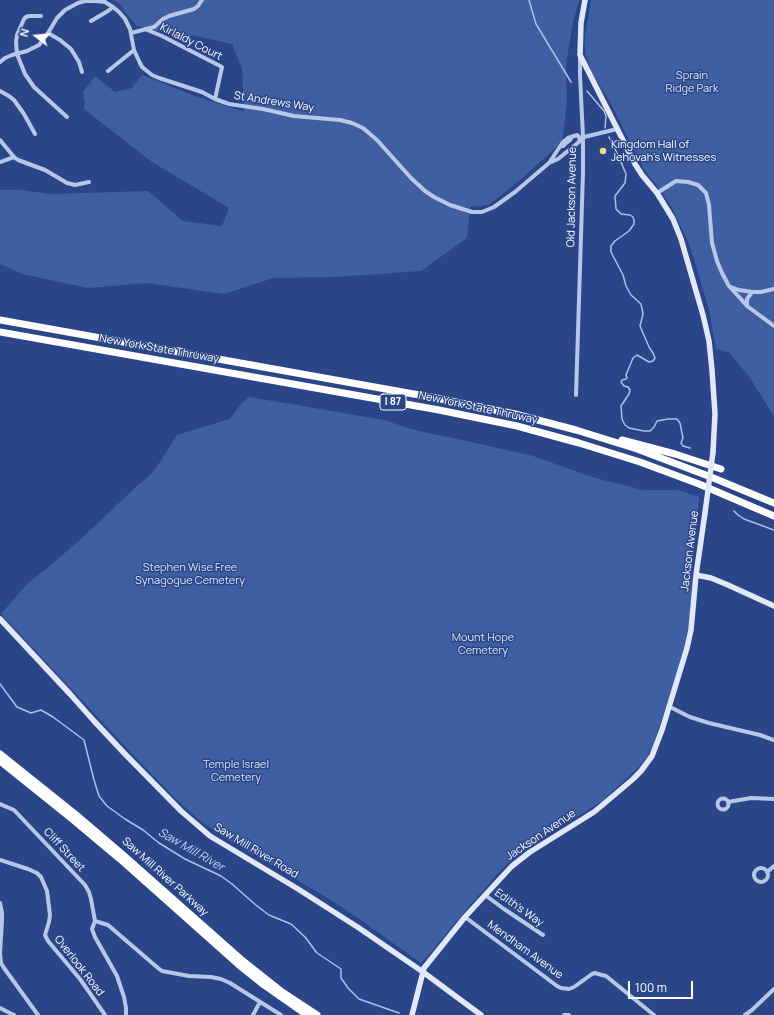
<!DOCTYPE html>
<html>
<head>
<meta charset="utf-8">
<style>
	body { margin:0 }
	#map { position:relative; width:774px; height:1015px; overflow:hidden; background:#2b4688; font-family:Manrope,sans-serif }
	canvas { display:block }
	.north { position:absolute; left:16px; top:16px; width:40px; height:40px; -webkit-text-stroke:3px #2b4688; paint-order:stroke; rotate:286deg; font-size:11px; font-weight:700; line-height:16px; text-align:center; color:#fff }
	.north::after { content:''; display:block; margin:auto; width:14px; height:18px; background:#fff; clip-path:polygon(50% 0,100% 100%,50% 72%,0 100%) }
	.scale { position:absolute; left:628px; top:981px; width:65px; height:18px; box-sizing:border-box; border:2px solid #fff; border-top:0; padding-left:5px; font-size:12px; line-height:14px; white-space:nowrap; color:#fff; -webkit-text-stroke:3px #2b4688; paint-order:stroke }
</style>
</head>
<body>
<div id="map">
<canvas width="774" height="1015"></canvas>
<div class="north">N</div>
<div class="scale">100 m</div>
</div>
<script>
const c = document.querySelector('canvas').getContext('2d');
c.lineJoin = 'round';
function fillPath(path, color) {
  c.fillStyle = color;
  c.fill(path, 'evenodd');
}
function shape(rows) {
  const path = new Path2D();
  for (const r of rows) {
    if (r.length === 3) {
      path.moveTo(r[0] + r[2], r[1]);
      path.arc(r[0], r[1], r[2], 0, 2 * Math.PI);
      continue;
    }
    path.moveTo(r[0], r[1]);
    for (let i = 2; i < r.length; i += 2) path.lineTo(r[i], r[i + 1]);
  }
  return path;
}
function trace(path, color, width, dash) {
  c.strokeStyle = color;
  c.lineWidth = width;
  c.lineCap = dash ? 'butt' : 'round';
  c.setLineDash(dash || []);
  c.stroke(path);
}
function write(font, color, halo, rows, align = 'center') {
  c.font = font + ' Manrope,sans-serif';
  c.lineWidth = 3;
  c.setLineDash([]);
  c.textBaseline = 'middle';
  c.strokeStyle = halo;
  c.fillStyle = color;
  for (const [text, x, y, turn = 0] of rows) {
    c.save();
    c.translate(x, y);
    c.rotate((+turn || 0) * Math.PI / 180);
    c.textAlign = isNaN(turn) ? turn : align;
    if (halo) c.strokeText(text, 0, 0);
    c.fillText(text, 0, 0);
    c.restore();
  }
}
const green = shape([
	[113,0,579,0,573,23,566,64,567,103,562,142,527,174,489,205,470,207,467,238,421,271,335,277,273,278,224,294,147,283,88,288,22,274,0,264,0,190,21,190,50,194,148,191,183,221,222,226,229,208,152,162,84,109,85,102,83,92,95,76,115,92,132,88,142,75,195,96,244,112,242,69,232,44,196,36,174,35,137,26,124,11,121,5],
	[591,0,774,0,774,416,750,378,736,361,730,353,716,349,709,310,693,255,692,255,692,252,687,239,672,208,661,191,645,171,631,144,610,102,592,73,585,53,585,37],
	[249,397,338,412,384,420,408,428,432,434,458,439,533,456,595,478,643,490,679,490,699,497,692,574,691,604,689,628,685,651,672,688,660,725,652,748,648,755,639,767,602,801,585,812,551,831,512,859,500,871,460,917,431,952,421,963,358,918,326,897,225,838,198,819,175,798,138,760,108,728,1,614,27,584,51,565,82,538,137,486,150,475,160,462,177,435,230,419,240,405]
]);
const stream = shape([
	[529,0,536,24,571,82],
	[587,91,604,111,606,116,605,128],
	[609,137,618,155,626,174,625,183,615,196,616,209,621,214,630,215,633,217,634,220,634,224,629,231,615,241,611,246,611,252,623,275,626,286,631,295,641,304,643,314,640,326,649,347,653,353,655,358,653,361,649,362,637,355,633,358,626,375,627,378,626,379,622,380,621,382,624,386,628,387,630,390,629,394,621,406,622,419,625,425,629,428,644,431,650,431,654,427,657,421,668,419,677,419,680,423,683,438,681,443,683,446,690,448],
	[734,511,738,515,744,519,774,530],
	[0,684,17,707,31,713,41,710,53,717,84,740,94,780,99,796,107,806,125,819,143,830,159,843,185,859,221,876,232,884,257,906,269,915,291,924,305,937,317,953,341,969,341,978,348,988,359,999,399,1013]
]);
const street = shape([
	[41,16,29,16,26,17,24,19,17,35,16,42,17,54,25,74,34,87,67,117],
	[91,21,108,11,113,7],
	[145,29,162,36,222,67,215,99],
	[48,33,60,40,71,49,79,62,82,72],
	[131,33,154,27,163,19,169,16,194,9,198,6,202,0],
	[0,62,5,58,12,55,27,51,39,45,48,33,57,18,65,10,78,3,85,1,96,1,105,2,113,7,119,12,125,19,130,29,134,50,139,61,142,67,152,75,159,78,202,92,215,99,229,104,263,109,294,116,340,120,352,123,363,128,377,140,411,178,425,191,434,197,450,205,472,212,482,212,494,207,515,192,549,163,558,159,579,142,580,138,617,129],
	[108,71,134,50],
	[0,91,9,96,14,100,24,114,35,134],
	[0,140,14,157,18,160,45,170,67,183,75,185,89,182],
	[561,146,563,146,565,144,570,140,571,138],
	[0,162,14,157],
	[549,163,563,142,568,138,577,135,580,138],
	[657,193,676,181,688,182,698,185,706,193,709,205,712,243,717,261,722,273,729,286,740,298,747,306,774,326],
	[731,287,739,290,752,292,761,292,774,289],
	[747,306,747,299,752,292],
	[576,395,583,172,583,137,580,75,580,55],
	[670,707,690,717,709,723,760,735,774,740],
	[723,804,5.5],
	[728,802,751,798,774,799],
	[0,804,14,810,85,885,89,892,91,899,95,921],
	[0,860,28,869,37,873,41,877,47,891,50,915,49,922,45,935,48,941,80,979,105,1015],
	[761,875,7],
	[767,872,774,866],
	[485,895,504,909,543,935],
	[0,903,2,913,2,920,0,954,1,963,4,968,38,1015],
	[465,917,557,986,561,988,569,989,574,987,592,974,595,973,602,975,606,976,654,1015],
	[0,1008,14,1015],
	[126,1015,126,1008,124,997,117,976,95,937,92,929,95,921,108,925,158,968,162,971,189,976,211,977,221,979,230,983,281,1015],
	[253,1015,260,1002],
	[564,1015,569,1015],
	[745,1015,752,1010,774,989]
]);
const secondary = shape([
	[585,0,581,23,580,55,635,164,642,175,657,193,673,219,681,239,703,315,709,341,712,370,715,414,713,452],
	[696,575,711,578,728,585,774,606],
	[0,619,70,694,94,721,125,754,181,811,210,836,298,889,359,928,423,972,481,1015],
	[412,1015,424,968,465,917,499,880,512,866,530,852,594,812,606,802,632,780,641,771,652,756,662,730,687,648,691,630,696,575,705,513]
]);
const highway = shape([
	[0,320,436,398,515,414,576,430,637,449,711,477,774,503],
	[0,332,439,410,517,426,579,443,640,462,699,484,774,516],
	[622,440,675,454,721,469],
	[0,754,75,814,123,855,243,961,282,992,317,1015],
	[0,761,71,818,120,859,239,965,264,985,307,1015]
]);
const secondaryBridge = shape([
	[705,513,713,452]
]);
const markers = [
	[603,151,4,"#edde80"]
];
const shields = [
	[393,402,26]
];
const shieldNames = [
	["I 87",393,402]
];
const streetNames = [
	["Kirlaldy Court",191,42,27],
	["St Andrews Way",274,102,9],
	["Old Jackson Avenue",572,197,-89],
	["New York State Thruway",159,349,10],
	["New York State Thruway",478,408,12],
	["Jackson Avenue",690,551,-83],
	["Jackson Avenue",541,835,-34],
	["Cliff Street",64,850,47],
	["Saw Mill River Road",256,851,31],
	["Saw Mill River Parkway",165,877,42],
	["Edith's Way",519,908,35],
	["Mendham Avenue",525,950,36],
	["Overlook Road",79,966,52]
];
const parkNames = [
	["Sprain",692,76],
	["Ridge Park",692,89],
	["Stephen Wise Free",190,568],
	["Synagogue Cemetery",190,581],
	["Mount Hope",483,638],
	["Cemetery",483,651],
	["Temple Israel",236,765],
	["Cemetery",236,778]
];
const poiNames = [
	["Kingdom Hall of",611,145],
	["Jehovah’s Witnesses",611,158]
];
const waterNames = [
	["Saw Mill River",191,850,30]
];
fillPath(green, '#405fa3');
trace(stream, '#adc0e8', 1.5);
trace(street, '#b8c7e8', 4);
trace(secondary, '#e1e8f7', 5.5);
trace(highway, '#fff', 7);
trace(secondaryBridge, '#e1e8f7', 5.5);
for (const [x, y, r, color] of markers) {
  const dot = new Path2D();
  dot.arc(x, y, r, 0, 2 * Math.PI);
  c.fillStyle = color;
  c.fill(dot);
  trace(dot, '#2b4688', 1.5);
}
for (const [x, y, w] of shields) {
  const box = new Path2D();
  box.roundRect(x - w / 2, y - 8, w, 16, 3);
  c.fillStyle = '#2b4688';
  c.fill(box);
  trace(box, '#fff', 1);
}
write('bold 10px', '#fff', null, shieldNames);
write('11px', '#fff', '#2b4688', streetNames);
write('11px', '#dbe4f6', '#2b4688', parkNames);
write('11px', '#fff', '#2b4688', poiNames, 'left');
write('italic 12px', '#c4d1ef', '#2b4688', waterNames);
</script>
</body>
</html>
